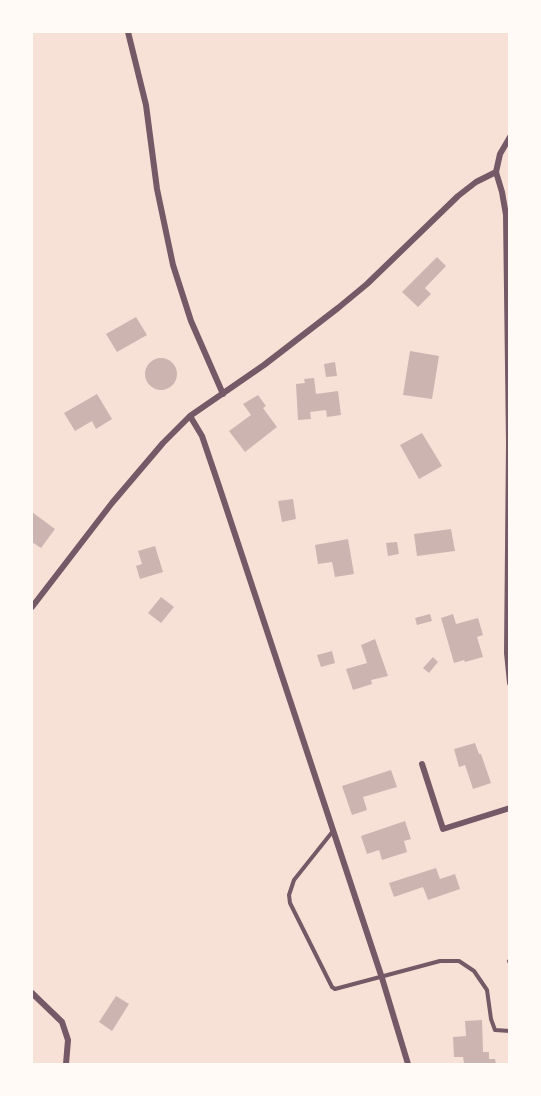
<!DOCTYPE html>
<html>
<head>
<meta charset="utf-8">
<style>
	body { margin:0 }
	#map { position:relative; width:541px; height:1096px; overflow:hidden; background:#f7e1d7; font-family:Montserrat,sans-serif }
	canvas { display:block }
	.frame { position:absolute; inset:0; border:33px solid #fffaf5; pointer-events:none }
</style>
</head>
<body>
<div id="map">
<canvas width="541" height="1096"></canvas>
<div class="frame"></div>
</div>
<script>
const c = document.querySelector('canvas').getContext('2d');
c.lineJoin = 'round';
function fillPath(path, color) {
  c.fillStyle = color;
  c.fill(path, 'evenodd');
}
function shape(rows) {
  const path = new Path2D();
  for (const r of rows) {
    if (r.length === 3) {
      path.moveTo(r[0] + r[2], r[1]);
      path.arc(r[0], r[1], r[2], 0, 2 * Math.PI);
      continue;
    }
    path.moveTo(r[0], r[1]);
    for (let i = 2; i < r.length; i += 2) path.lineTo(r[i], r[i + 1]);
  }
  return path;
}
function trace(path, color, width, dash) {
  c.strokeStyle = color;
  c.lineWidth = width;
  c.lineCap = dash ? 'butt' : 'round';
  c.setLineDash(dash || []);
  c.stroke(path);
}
const building = shape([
	[437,257,446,266,425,288,431,294,418,307,402,292],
	[136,317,147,335,117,352,106,334],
	[410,351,439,356,432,399,403,395],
	[161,374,16],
	[335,362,337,376,326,377,324,364],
	[314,378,316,394,338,391,341,415,327,417,326,410,310,412,311,419,298,420,296,384,305,383,304,379],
	[97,394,112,419,96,429,92,421,75,431,64,413],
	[258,395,266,406,263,408,277,427,245,452,229,431,251,415,243,404],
	[422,433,442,466,419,479,400,445],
	[293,499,296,519,282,522,278,501],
	[32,512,55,529,41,548,32,542],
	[451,529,455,551,417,556,414,534],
	[348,539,354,574,335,577,332,562,318,564,315,545],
	[397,542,399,554,388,556,386,543],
	[155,546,163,572,140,579,136,566,142,564,138,551],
	[161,597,174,607,161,623,148,613],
	[430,614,432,621,417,625,415,618],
	[453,614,456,624,478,618,483,635,477,637,483,657,465,662,464,660,454,663,441,618],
	[375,639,388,676,371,680,372,684,353,690,346,669,367,663,361,645],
	[332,651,335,663,321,667,317,655],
	[433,657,438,662,429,673,423,668],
	[475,743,479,754,481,754,491,783,473,789,465,765,459,767,454,749],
	[391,770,397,787,363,797,367,810,352,815,342,786],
	[405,821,411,839,404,841,407,852,382,860,379,850,367,854,361,836],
	[436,868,440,879,455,874,460,889,428,900,423,887,394,897,389,883],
	[116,996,129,1004,112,1031,99,1022],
	[482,1020,483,1052,489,1052,489,1059,495,1059,496,1064,469,1064,464,1063,463,1057,454,1057,453,1037,466,1036,465,1021]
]);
const service = shape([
	[333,831,294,880,289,895,290,903,332,987,335,989,440,961,459,961,474,971,487,990,491,1019,495,1030,510,1031],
	[509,961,510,963]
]);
const minor = shape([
	[128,32,146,105,157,189,173,265,191,321,223,394],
	[496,172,502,192,506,215,509,443,507,653,510,683],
	[190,416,202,436,219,486,382,978,408,1064],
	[32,607,112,503,163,443,190,416,264,365,338,308,367,284,458,196,476,182,496,172,500,154,510,137],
	[422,764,443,829,510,808],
	[32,993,62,1022,68,1040,66,1064]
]);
fillPath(building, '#ccb4b1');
trace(service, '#755966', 4);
trace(minor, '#755966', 6);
</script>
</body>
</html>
